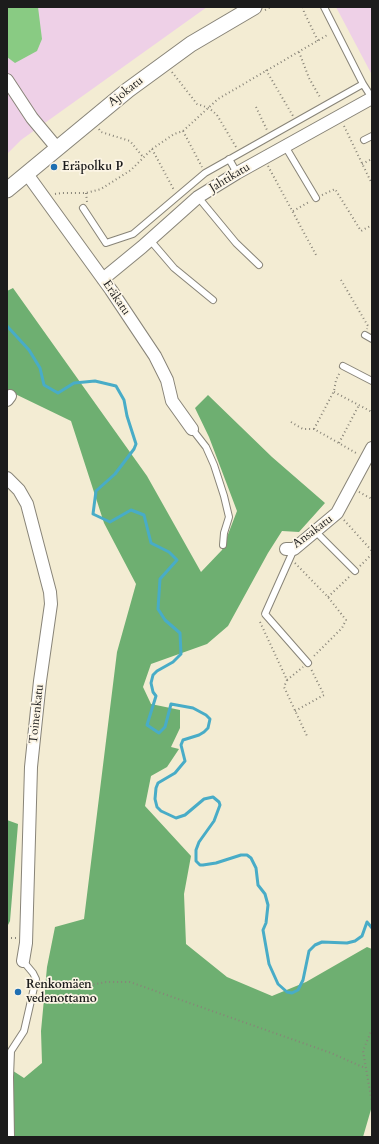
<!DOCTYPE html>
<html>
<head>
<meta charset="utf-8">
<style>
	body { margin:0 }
	#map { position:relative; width:379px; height:1144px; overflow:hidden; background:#f3ecd3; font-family:Cardo,serif }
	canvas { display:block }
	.frame { position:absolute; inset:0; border:8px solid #1c1c1c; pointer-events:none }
</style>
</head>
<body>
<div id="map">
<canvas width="379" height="1144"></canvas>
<div class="frame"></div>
</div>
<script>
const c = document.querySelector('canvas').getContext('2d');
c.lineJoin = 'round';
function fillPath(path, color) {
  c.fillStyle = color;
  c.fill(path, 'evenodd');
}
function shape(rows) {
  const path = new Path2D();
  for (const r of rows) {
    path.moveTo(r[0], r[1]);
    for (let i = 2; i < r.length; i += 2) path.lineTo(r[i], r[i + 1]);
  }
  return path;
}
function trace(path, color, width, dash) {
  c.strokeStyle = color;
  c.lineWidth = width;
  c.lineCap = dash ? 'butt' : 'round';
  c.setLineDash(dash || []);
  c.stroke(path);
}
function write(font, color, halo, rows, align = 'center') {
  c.font = font + ' Cardo,serif';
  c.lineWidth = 3.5;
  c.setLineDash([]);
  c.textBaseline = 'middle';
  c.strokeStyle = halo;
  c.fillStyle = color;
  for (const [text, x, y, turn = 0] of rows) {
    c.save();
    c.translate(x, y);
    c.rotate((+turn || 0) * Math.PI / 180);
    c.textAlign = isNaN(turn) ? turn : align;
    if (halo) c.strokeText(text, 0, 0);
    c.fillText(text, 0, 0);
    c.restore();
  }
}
const built = shape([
	[7,7,207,7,21,140,7,154],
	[336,7,372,7,372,75]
]);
const green = shape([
	[7,7,38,7,42,39,37,51,15,63,7,57]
]);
const forest = shape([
	[13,288,147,476,201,572,222,550,237,511,209,437,195,408,208,395,272,457,325,503,299,532,282,531,268,553,228,626,207,644,151,664,143,687,151,704,180,710,180,728,171,747,179,749,167,767,151,776,145,806,191,856,184,894,186,944,227,977,272,996,306,982,367,947,372,949,372,1106,363,1137,7,1137,7,1067,24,1078,42,1063,41,1031,47,967,55,927,84,919,117,652,136,584,104,523,71,421,11,392,7,400,7,291],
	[7,820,18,824,10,921,7,927]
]);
const stream = shape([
	[7,326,29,350,40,368,44,385,58,393,74,383,95,381,116,386,124,400,127,416,136,444,134,449,115,474,96,491,93,514,110,522,131,510,144,515,151,543,169,552,177,560,160,579,158,609,165,620,180,633,181,654,173,662,157,671,153,675,151,683,153,692,156,696,147,725,159,733,165,727,171,704,193,708,206,715,210,719,208,728,204,732,199,735,183,740,181,745,185,761,175,773,158,783,156,788,155,799,157,807,161,811,176,818,185,815,204,799,213,797,219,802,220,805,214,821,199,842,196,850,196,861,200,865,203,865,216,863,241,855,247,855,251,858,256,868,258,885,265,894,268,905,266,923,263,930,269,964,278,984,287,992,292,993,298,990,303,980,309,951,315,945,322,942,347,943,355,941,362,936,367,922,372,928]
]);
const path = shape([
	[303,7,304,12,318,41],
	[265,10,271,7],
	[299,52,309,78,321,99],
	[266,70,293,116],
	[172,72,197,104,209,108,217,115,236,147],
	[256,107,267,130],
	[344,126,372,184],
	[99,129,101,132,130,141,143,157],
	[183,131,202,167],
	[152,149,174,190],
	[362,164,372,159],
	[268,166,316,255],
	[86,193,87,202],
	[55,194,62,193,86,193,101,189,131,170,152,149,174,134,183,131,218,99,329,34],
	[322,195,335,189,361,231,372,225],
	[293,211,309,202],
	[341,280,368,326,367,329],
	[334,392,372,412],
	[291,422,303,429,314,429,358,454],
	[314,429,334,391,336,380,340,372],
	[339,443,359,405],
	[359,492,372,499],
	[344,520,372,551],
	[295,563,328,597,346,620,342,628,313,657],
	[360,566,372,554],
	[328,597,350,576],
	[260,622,287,680,284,687,307,736],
	[287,680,303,667],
	[295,711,324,695,311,669],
	[7,938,17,938],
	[62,983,81,987,106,982,130,982,331,1053,365,1068],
	[372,1029,363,1051,372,1103]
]);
const service = shape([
	[324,7,363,84,372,98],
	[364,140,372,136],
	[285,146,316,198],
	[229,159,237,173],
	[198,197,236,243,259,265],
	[83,208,106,243,133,234,205,173,363,84],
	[150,240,174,268,213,300],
	[365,335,372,339],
	[343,366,372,381],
	[192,429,206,447,214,465,224,496,229,517,224,533,223,545],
	[315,531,355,571],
	[294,549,265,614,308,663],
	[11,1137,10,1077,11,1051,24,1031,36,979,33,973,23,961]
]);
const minor = shape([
	[7,80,32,118,57,148],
	[27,174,111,290,155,356,167,380,172,401,192,429],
	[103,279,142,247,198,197,237,173,372,98],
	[7,400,10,396],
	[7,478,19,490,27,504,50,592,51,604,40,681,31,767,26,943,23,961],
	[286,549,294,549,337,513,372,448]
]);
const tertiary = shape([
	[7,190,128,90,191,44,254,7]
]);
const markers = [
	[54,167,4,"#1f6fb2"],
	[18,992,4,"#1f6fb2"]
];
const streetNames = [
	["Ajokatu",126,92,-38],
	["Jahtikatu",230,178,-31],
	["Eräkatu",116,298,56],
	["Ansakatu",313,532,-37],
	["Toinenkatu",37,714,-84]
];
const poiNames = [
	["Eräpolku P",62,167],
	["Renkomäen",26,985],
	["vedenottamo",26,999]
];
fillPath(built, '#eed0e7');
fillPath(green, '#89cb83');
fillPath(forest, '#6eaf71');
trace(stream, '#48acc7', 3);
trace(service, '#888478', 8);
trace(minor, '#888478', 14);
trace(tertiary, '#888478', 17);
trace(path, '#888478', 2, [1, 3]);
trace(service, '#fff', 6);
trace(minor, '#fff', 12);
trace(tertiary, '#fff', 15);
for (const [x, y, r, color] of markers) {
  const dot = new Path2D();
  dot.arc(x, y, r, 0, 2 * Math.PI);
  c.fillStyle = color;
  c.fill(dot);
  trace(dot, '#fcf5e5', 1.5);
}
write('12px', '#1c1c1c', '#fcf5e5', streetNames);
write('bold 12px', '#1c1c1c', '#fcf5e5', poiNames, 'left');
</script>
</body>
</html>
